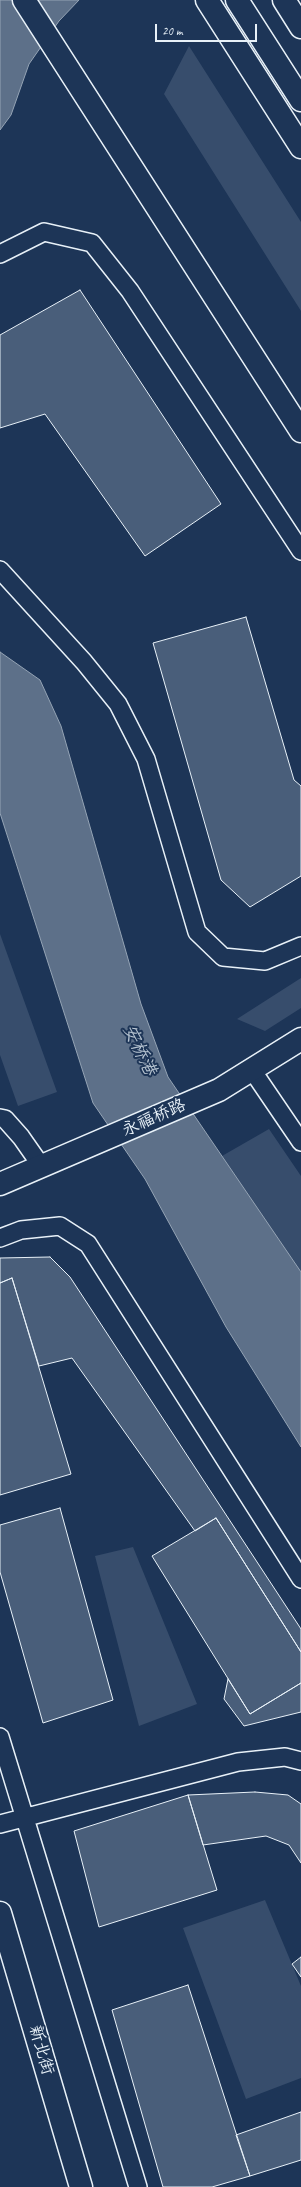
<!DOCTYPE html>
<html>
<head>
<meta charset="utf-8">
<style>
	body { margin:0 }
	#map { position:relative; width:301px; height:2187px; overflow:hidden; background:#1d3557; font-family:Caveat,sans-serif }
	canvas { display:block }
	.scale { position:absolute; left:155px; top:24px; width:102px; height:18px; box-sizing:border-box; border:2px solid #e8f1f8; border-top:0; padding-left:5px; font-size:12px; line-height:14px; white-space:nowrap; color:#e8f1f8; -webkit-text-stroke:3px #1d3557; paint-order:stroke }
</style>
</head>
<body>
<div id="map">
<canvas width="301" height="2187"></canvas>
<div class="scale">20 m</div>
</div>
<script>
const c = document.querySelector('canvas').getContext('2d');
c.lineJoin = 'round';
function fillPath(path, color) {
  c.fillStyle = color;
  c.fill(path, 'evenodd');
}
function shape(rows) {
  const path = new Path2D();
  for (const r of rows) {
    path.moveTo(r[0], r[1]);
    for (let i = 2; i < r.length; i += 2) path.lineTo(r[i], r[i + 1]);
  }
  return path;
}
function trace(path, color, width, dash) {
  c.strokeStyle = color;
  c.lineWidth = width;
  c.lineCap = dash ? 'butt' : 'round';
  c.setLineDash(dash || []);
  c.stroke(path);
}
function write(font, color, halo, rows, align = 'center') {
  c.font = font + ' Caveat,"LXGW WenKai TC",sans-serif';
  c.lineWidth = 4;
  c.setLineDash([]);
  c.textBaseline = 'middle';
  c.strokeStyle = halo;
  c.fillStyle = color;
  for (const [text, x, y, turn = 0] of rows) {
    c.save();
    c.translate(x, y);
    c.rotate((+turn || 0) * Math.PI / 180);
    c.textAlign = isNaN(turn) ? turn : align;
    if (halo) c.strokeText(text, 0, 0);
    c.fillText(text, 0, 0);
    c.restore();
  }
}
const green = shape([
	[189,46,301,222,301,311,164,94],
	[0,934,57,1092,18,1106,0,1055],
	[301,978,301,1008,265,1031,237,1019],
	[269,1129,301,1176,301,1281,222,1156],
	[133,1547,197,1704,139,1726,95,1556],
	[265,1900,301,1986,301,2078,246,2099,183,1928]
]);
const water = shape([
	[0,0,79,0,59,21,29,64,11,115,0,130,0,0],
	[0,652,40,680,61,726,141,1004,168,1077,301,1272,301,1447,226,1327,145,1179,93,1103,0,813,0,652]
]);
const building = shape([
	[80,290,221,504,145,556,45,414,0,428,0,335,80,290],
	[246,617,294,780,301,786,301,876,250,907,221,880,153,643,246,617],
	[50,1257,70,1277,301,1629,301,1652,216,1518,195,1531,72,1358,39,1366,12,1278,0,1283,0,1258,50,1257],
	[12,1278,71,1474,0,1495,0,1283,12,1278],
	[60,1508,113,1700,43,1723,0,1572,0,1525,60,1508],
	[216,1518,301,1652,301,1683,250,1714,152,1556,216,1518],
	[228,1679,250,1714,301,1683,301,1712,244,1726,224,1699,228,1679],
	[255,1792,288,1795,301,1804,301,1863,289,1845,266,1836,203,1845,188,1795,255,1792],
	[188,1795,217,1890,99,1927,74,1831,188,1795],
	[301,1957,301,1977,292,1964,301,1957],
	[188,1985,250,2176,212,2187,163,2187,112,2010,188,1985],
	[301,2112,301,2160,250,2176,236,2135,301,2112]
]);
const service = shape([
	[0,254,44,232,92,243,130,291,301,551],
	[0,570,84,662,118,704,146,759,197,932,223,957,265,961,301,946],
	[252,1070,301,1142],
	[0,1118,5,1119,21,1137,42,1167],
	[0,1238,21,1230,60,1226,88,1244,301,1579],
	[0,1737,138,2187],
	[0,1824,238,1762,285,1757,301,1761]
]);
const minor = shape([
	[24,0,301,431],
	[0,1184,219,1090,301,1039],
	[0,1913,81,2187]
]);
const secondary = shape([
	[237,0,301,100]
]);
const trunk = shape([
	[207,0,301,147],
	[284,0,301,27]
]);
const streetNames = [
	["永福桥路",154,1118,-24],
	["新北街",41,2050,74]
];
const waterNames = [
	["安桥港",139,1050,64]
];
fillPath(green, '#374d6c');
fillPath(water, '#5d7089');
trace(water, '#95a4b5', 1);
fillPath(building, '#495e7a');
trace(building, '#e8f1f8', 1);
trace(service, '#e8f1f8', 20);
trace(minor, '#e8f1f8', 25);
trace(secondary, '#e8f1f8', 25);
trace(trunk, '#e8f1f8', 25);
trace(service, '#1d3557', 17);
trace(minor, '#1d3557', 22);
trace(secondary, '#1d3557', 22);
trace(trunk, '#1d3557', 22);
write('17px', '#e8f1f8', '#1d3557', streetNames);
write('italic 18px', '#b7c4d1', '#1d3557', waterNames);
</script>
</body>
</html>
